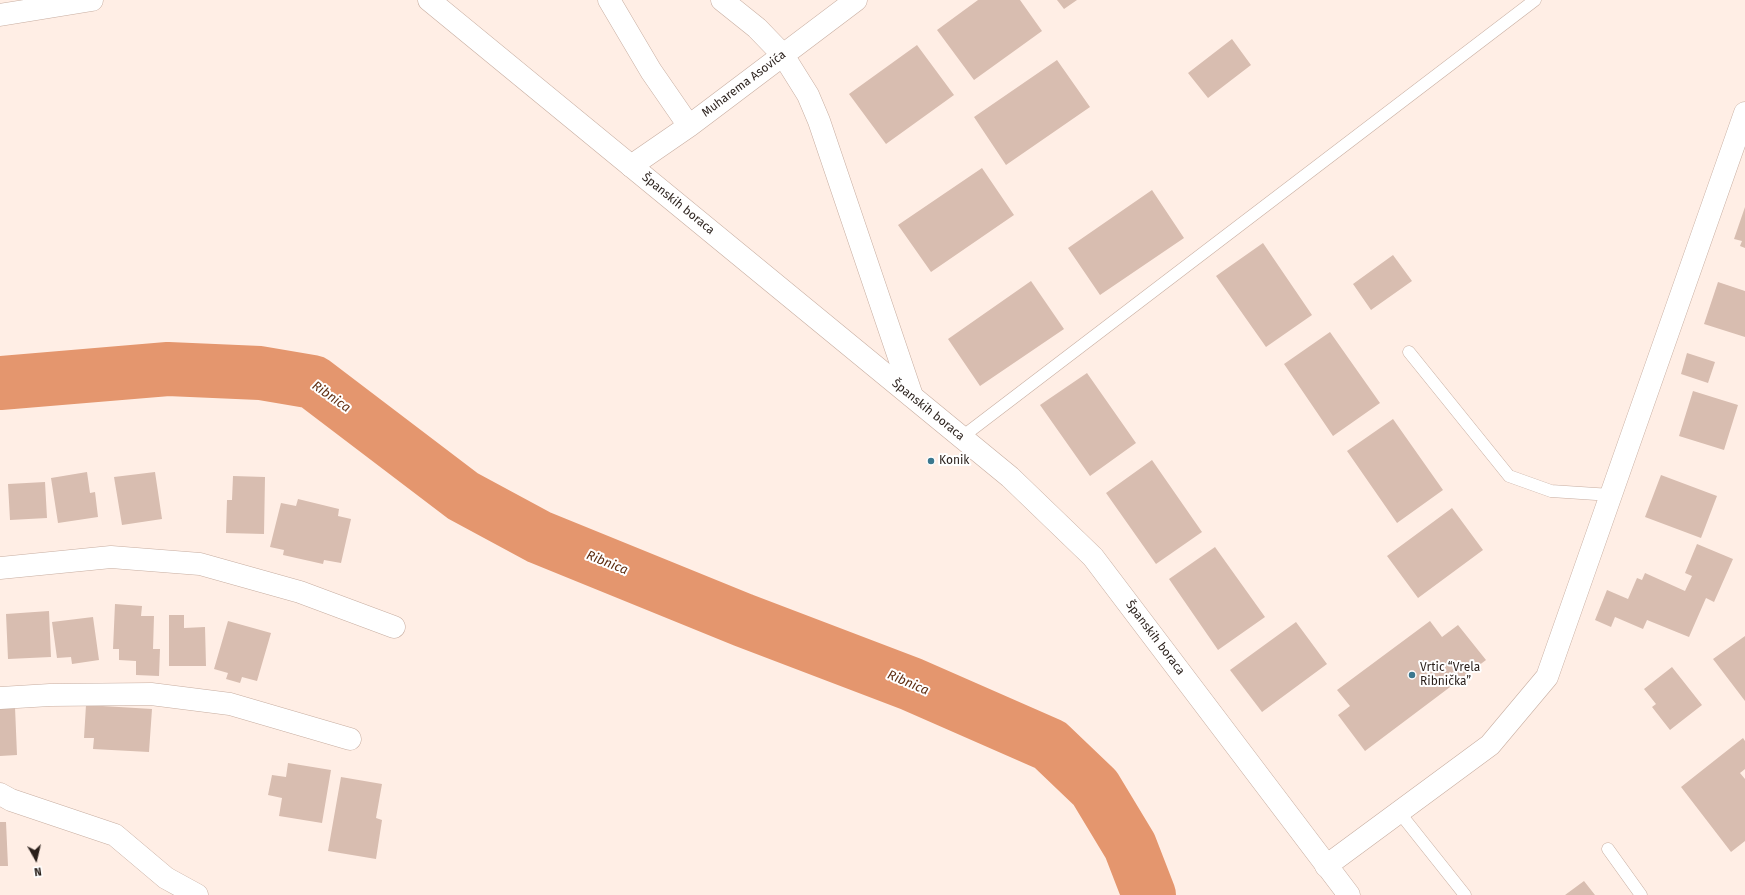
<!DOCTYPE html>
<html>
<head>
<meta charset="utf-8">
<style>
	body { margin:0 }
	#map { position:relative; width:1745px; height:895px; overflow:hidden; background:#ffeee5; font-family:"Fira Sans",sans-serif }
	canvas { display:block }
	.north { position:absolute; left:16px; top:839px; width:40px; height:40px; -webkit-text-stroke:3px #fff; paint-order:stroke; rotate:172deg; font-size:11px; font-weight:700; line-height:16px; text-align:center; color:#291f1a }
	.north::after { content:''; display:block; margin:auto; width:14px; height:18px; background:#291f1a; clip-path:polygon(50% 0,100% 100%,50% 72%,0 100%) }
</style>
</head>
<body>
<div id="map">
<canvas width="1745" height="895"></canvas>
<div class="north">N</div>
</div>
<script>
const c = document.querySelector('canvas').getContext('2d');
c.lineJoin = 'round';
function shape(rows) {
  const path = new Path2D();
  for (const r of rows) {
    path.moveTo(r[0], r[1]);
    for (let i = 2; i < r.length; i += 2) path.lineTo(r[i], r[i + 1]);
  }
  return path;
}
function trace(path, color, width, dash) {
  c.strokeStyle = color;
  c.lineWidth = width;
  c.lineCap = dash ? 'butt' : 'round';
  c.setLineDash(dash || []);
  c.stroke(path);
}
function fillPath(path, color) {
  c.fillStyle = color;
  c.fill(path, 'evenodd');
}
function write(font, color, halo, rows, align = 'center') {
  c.font = font + ' "Fira Sans",sans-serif';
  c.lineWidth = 4;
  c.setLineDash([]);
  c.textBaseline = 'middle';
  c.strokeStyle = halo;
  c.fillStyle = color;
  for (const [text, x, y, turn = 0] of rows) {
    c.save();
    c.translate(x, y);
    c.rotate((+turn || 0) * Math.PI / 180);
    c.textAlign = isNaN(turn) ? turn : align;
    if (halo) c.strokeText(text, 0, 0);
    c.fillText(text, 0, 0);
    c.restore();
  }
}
const river = shape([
	[0,383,168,369,260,373,313,382,463,496,539,537,743,620,911,684,1050,745,1095,788,1130,846,1149,895]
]);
const building = shape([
	[978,0,1020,0,1042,31,974,80,937,30],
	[1057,0,1077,0,1064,9],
	[1232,39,1251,65,1208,98,1188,73],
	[917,45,954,95,886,144,849,94],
	[1057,60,1090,107,1006,165,974,117],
	[982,168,1014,215,931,272,898,225],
	[1152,190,1184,238,1100,295,1068,248],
	[1745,207,1745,248,1740,246,1742,241,1734,239],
	[1263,243,1312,315,1266,347,1216,276],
	[1393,255,1412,281,1371,310,1353,284],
	[1031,281,1064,329,980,386,948,339],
	[1718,282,1745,291,1745,337,1704,324],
	[1330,332,1380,403,1333,436,1284,364],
	[1687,353,1715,362,1708,383,1681,374],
	[1087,373,1136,443,1090,476,1040,405],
	[1693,391,1738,405,1724,450,1679,436],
	[1393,419,1443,490,1397,523,1347,451],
	[1152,460,1202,532,1156,564,1106,493],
	[87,472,90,493,95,492,98,517,58,523,51,478],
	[155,472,162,519,122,525,114,477],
	[1661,475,1717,496,1701,538,1645,517],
	[233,476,265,477,264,534,226,533,227,500,232,500],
	[45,482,47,518,10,520,8,484],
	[298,499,339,509,338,516,351,519,341,563,324,560,323,564,283,555,284,550,270,547,281,503,296,506],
	[1452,508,1483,550,1418,598,1387,556],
	[1697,544,1733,559,1714,602,1706,598,1689,637,1647,620,1643,629,1615,617,1611,627,1595,620,1607,590,1628,599,1637,578,1642,580,1645,573,1685,591,1692,576,1685,573],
	[1215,547,1265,617,1218,650,1169,579],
	[115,604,142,606,141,616,154,616,153,649,160,649,159,676,136,675,136,661,119,660,119,649,113,649],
	[49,611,51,657,8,659,6,614],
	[169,615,184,615,184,628,205,627,206,666,169,666],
	[93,617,99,660,72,664,71,657,57,658,52,622],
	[228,621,271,633,257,681,242,677,240,683,226,679,228,673,214,669],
	[1430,621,1442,637,1458,625,1486,660,1365,751,1338,715,1350,706,1337,690],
	[1296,622,1327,664,1262,712,1230,670],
	[1745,636,1745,701,1713,659],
	[1672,667,1702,705,1670,730,1652,707,1656,704,1644,689],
	[86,705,152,709,149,752,93,749,94,738,84,738],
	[15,707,17,755,0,756,0,708],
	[1743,738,1745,741,1745,769,1740,773,1745,779,1745,841,1731,852,1681,787],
	[288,763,331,770,322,823,279,816,282,798,268,795,272,775,286,777],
	[341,777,382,784,376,818,382,820,376,859,328,851],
	[0,822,6,822,8,866,0,866],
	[1584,881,1595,895,1565,895]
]);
const lane = shape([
	[1409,352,1509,476,1551,491,1611,495],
	[962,437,1535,0],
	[1399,812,1465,895],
	[1608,849,1641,895]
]);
const street = shape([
	[609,0,651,71,689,126],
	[722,0,757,28,783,55,808,95,819,121,912,396],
	[0,15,92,0],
	[631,166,689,126,856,0],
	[0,568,111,557,200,564,300,592,394,627],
	[0,698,50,695,151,694,230,704,350,739],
	[0,794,11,800,115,835,166,878,197,895],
	[1326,866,1490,745,1547,677,1745,113]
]);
const secondary = shape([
	[429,0,1010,477,1093,557,1349,895]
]);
const markers = [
	[931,461,4,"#3b788f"],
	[1412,675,4,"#3b788f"]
];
const streetNames = [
	["Muharema Asovića",744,84,-37],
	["Španskih boraca",678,204,39],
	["Španskih boraca",928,410,39],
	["Španskih boraca",1155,638,53]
];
const poiNames = [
	["Konik",939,461],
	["Vrtic “Vrela",1420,668],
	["Ribnička”",1420,682]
];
const waterNames = [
	["Ribnica",331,397,35],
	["Ribnica",607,563,22],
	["Ribnica",908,683,23]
];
trace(river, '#e4966e', 54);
fillPath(building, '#d8bdb0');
trace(lane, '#c7ada0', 13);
trace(street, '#c7ada0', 23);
trace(secondary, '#c7ada0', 23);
trace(lane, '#fff', 12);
trace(street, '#fff', 22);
trace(secondary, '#fff', 22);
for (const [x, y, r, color] of markers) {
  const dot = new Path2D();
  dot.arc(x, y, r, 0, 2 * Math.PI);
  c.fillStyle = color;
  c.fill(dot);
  trace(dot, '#fff', 1.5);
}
write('12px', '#291f1a', '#fff', streetNames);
write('12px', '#291f1a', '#fff', poiNames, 'left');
write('italic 13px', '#602e11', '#fff', waterNames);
</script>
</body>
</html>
